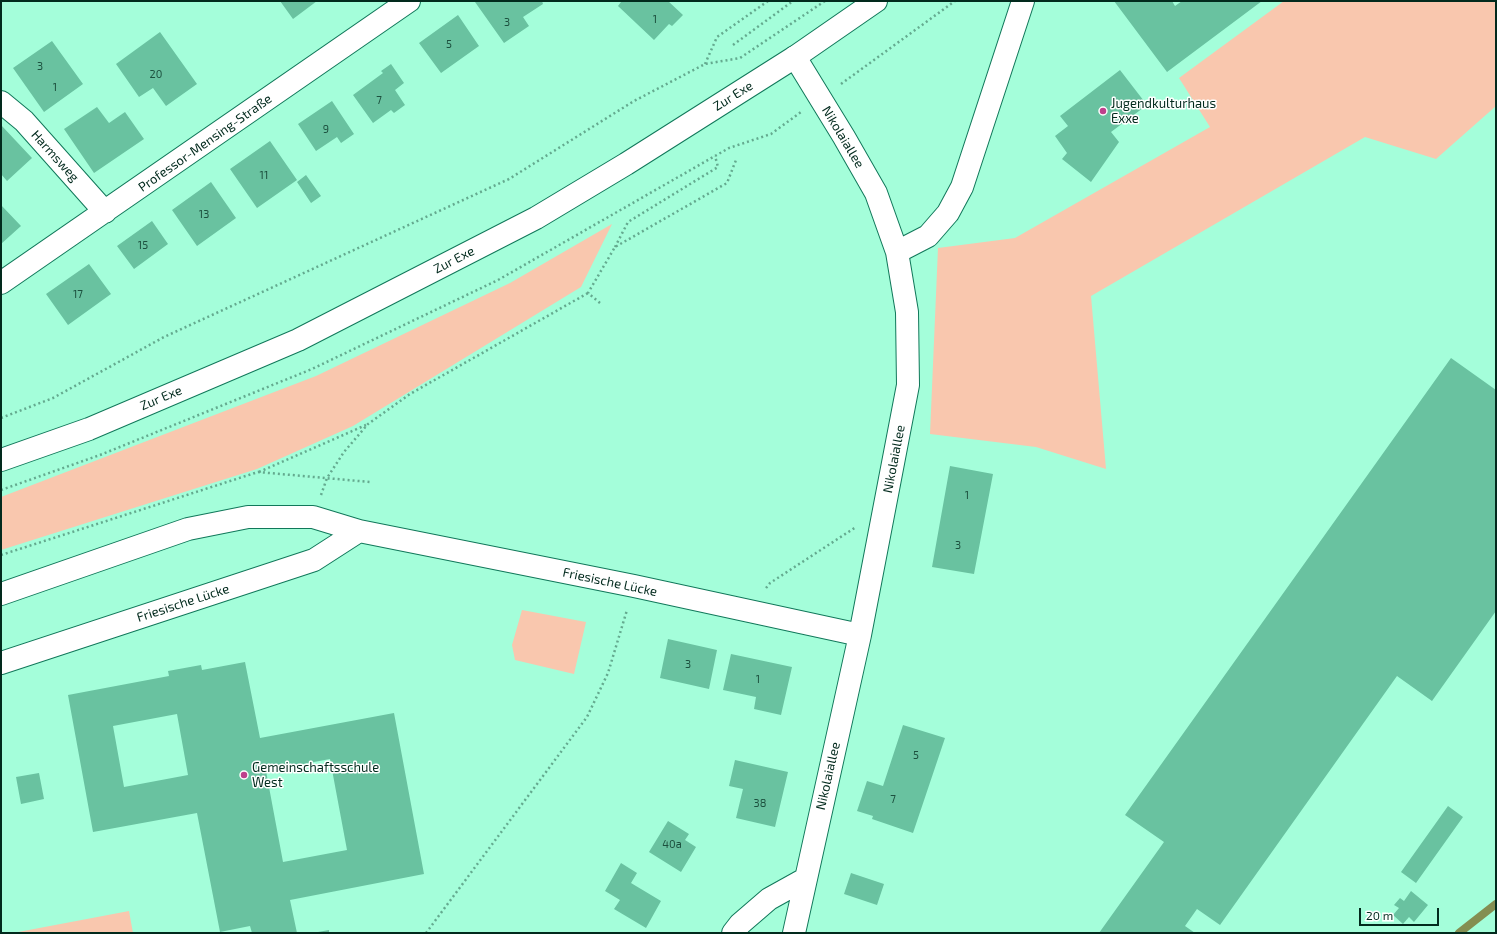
<!DOCTYPE html>
<html>
<head>
<meta charset="utf-8">
<style>
	body { margin:0 }
	#map { position:relative; width:1497px; height:934px; overflow:hidden; background:#a4feda; font-family:"Exo 2",sans-serif }
	canvas { display:block }
	.frame { position:absolute; inset:0; border:2px solid #022a1d; pointer-events:none }
	.scale { position:absolute; left:1359px; top:908px; width:80px; height:18px; box-sizing:border-box; border:2px solid #022a1d; border-top:0; padding-left:5px; font-size:12px; line-height:14px; white-space:nowrap; color:#022a1d; -webkit-text-stroke:3px #fff; paint-order:stroke }
</style>
</head>
<body>
<div id="map">
<canvas width="1497" height="934"></canvas>
<div class="frame"></div>
<div class="scale">20 m</div>
</div>
<script>
const c = document.querySelector('canvas').getContext('2d');
c.lineJoin = 'round';
function fillPath(path, color) {
  c.fillStyle = color;
  c.fill(path, 'evenodd');
}
function shape(rows) {
  const path = new Path2D();
  for (const r of rows) {
    path.moveTo(r[0], r[1]);
    for (let i = 2; i < r.length; i += 2) path.lineTo(r[i], r[i + 1]);
  }
  return path;
}
function trace(path, color, width, dash) {
  c.strokeStyle = color;
  c.lineWidth = width;
  c.lineCap = dash ? 'butt' : 'round';
  c.setLineDash(dash || []);
  c.stroke(path);
}
function write(font, color, halo, rows, align = 'center') {
  c.font = font + ' "Exo 2",sans-serif';
  c.lineWidth = 3;
  c.setLineDash([]);
  c.textBaseline = 'middle';
  c.strokeStyle = halo;
  c.fillStyle = color;
  for (const [text, x, y, turn = 0] of rows) {
    c.save();
    c.translate(x, y);
    c.rotate((+turn || 0) * Math.PI / 180);
    c.textAlign = isNaN(turn) ? turn : align;
    if (halo) c.strokeText(text, 0, 0);
    c.fillText(text, 0, 0);
    c.restore();
  }
}
const green = shape([
	[1284,1,1496,1,1496,106,1436,159,1365,137,1091,296,1106,469,1036,447,930,434,938,248,1015,238,1210,127,1179,78],
	[612,224,581,287,353,426,257,469,1,550,1,497,316,376,510,283],
	[522,610,586,622,574,674,515,660,512,645],
	[129,911,133,933,13,933]
]);
const stream = shape([
	[1459,933,1496,904]
]);
const building = shape([
	[280,1,317,1,293,19],
	[476,1,542,1,543,4,523,17,529,26,504,43,475,2],
	[620,1,668,1,683,15,672,26,669,24,654,40,618,6,621,2],
	[1114,1,1172,1,1175,6,1182,1,1262,1,1167,72],
	[458,15,479,46,441,73,419,43],
	[160,32,197,84,166,106,153,88,139,97,116,64],
	[52,41,83,84,44,112,13,68],
	[391,64,404,83,395,90,405,105,394,113,391,110,373,123,353,95,383,73,381,71],
	[1120,70,1147,105,1111,132,1119,142,1091,182,1062,159,1067,153,1055,136,1068,126,1060,116],
	[332,101,354,134,341,143,337,137,316,151,298,124],
	[97,107,109,123,125,112,144,139,94,173,64,129],
	[1,125,32,158,7,181,1,174],
	[270,141,297,180,257,208,230,169],
	[306,175,321,196,311,203,297,182],
	[211,182,236,218,197,246,172,210],
	[1,205,21,226,1,244],
	[152,221,168,244,134,269,117,246],
	[89,264,111,294,68,325,46,294],
	[1451,358,1496,390,1496,611,1432,701,1397,676,1220,925,1197,909,1185,926,1195,933,1099,933,1164,842,1125,815],
	[950,466,993,474,974,574,932,567],
	[668,639,717,650,709,689,660,678],
	[731,654,792,667,781,715,754,709,756,697,723,690],
	[245,662,260,738,394,713,424,874,290,900,297,933,252,933,250,926,220,932,197,813,93,832,68,695,169,676,168,671,201,665,202,670],
	[177,714,188,775,124,787,113,726],
	[330,759,347,850,283,862,266,771],
	[903,725,945,738,913,833,872,819,873,816,857,811,867,781,883,786],
	[735,760,788,772,775,827,736,818,743,789,729,786],
	[39,773,44,799,21,804,16,777],
	[1448,806,1463,817,1416,883,1401,872],
	[668,821,689,834,685,840,696,847,681,872,649,852],
	[621,863,637,873,631,883,661,901,646,928,614,909,620,900,605,891],
	[851,873,884,884,877,905,844,894],
	[1411,891,1428,905,1414,922,1409,917,1403,924,1393,915,1399,908,1394,905,1400,898,1404,901],
	[329,930,329,933,318,933,318,932]
]);
const path = shape([
	[733,45,793,1],
	[705,64,717,37,768,1],
	[841,84,955,1],
	[615,247,628,222,718,167,715,156],
	[600,303,588,293,615,247,727,183,736,160],
	[1,418,53,398,164,337,509,179,634,101,705,64,740,58,825,1],
	[259,472,366,425],
	[1,490,100,455,312,369,498,280,729,148,771,134,801,112],
	[321,495,327,478,344,452,368,424,410,394,588,293],
	[1,555,258,472,370,482],
	[766,588,770,583,856,527],
	[426,933,587,717,608,673,627,610]
]);
const minor = shape([
	[1,102,24,121,105,212],
	[897,252,928,236,948,213,962,187,1023,1],
	[1,283,409,1],
	[1,594,188,529,248,517,313,517,359,531,634,586,860,635],
	[1,663,314,560,359,531],
	[733,933,740,924,769,899,805,879],
	[794,933,860,635,908,385,907,312,897,252,876,193,844,137,795,57]
]);
const major = shape([
	[1,460,89,429,298,340,536,218,626,164,795,57,876,1]
]);
const markers = [
	[1103,111,4,"#be408c"],
	[244,775,4,"#be408c"]
];
const numberNames = [
	["1",655,19],
	["3",507,22],
	["5",449,44],
	["3",40,66],
	["20",156,74],
	["1",55,87],
	["7",379,100],
	["9",326,129],
	["11",264,175],
	["13",204,214],
	["15",143,245],
	["17",78,294],
	["1",967,495],
	["3",958,545],
	["3",688,664],
	["1",758,679],
	["5",916,755],
	["7",893,799],
	["38",760,803],
	["40a",672,844]
];
const streetNames = [
	["Zur Exe",733,96,-32],
	["Nikolaiallee",843,137,59],
	["Professor-Mensing-Straße",205,143,-35],
	["Harmsweg",55,156,48],
	["Zur Exe",454,260,-27],
	["Zur Exe",161,398,-23],
	["Nikolaiallee",894,459,-79],
	["Friesische Lücke",610,582,12],
	["Friesische Lücke",183,603,-18],
	["Nikolaiallee",828,776,-77]
];
const poiNames = [
	["Jugendkulturhaus",1111,104],
	["Exxe",1111,119],
	["Gemeinschaftsschule",252,768],
	["West",252,783]
];
fillPath(green, '#f9c7ae');
trace(stream, '#848e51', 8);
fillPath(building, '#69c2a0');
trace(minor, '#11785a', 24);
trace(major, '#11785a', 24);
trace(path, '#64aa8f', 2.5, [2, 3]);
trace(minor, '#fff', 22);
trace(major, '#fff', 22);
for (const [x, y, r, color] of markers) {
  const dot = new Path2D();
  dot.arc(x, y, r, 0, 2 * Math.PI);
  c.fillStyle = color;
  c.fill(dot);
  trace(dot, '#fff', 1.5);
}
write('11px', '#1c503e', null, numberNames);
write('13px', '#022a1d', '#fff', streetNames);
write('13px', '#022a1d', '#fff', poiNames, 'left');
</script>
</body>
</html>
